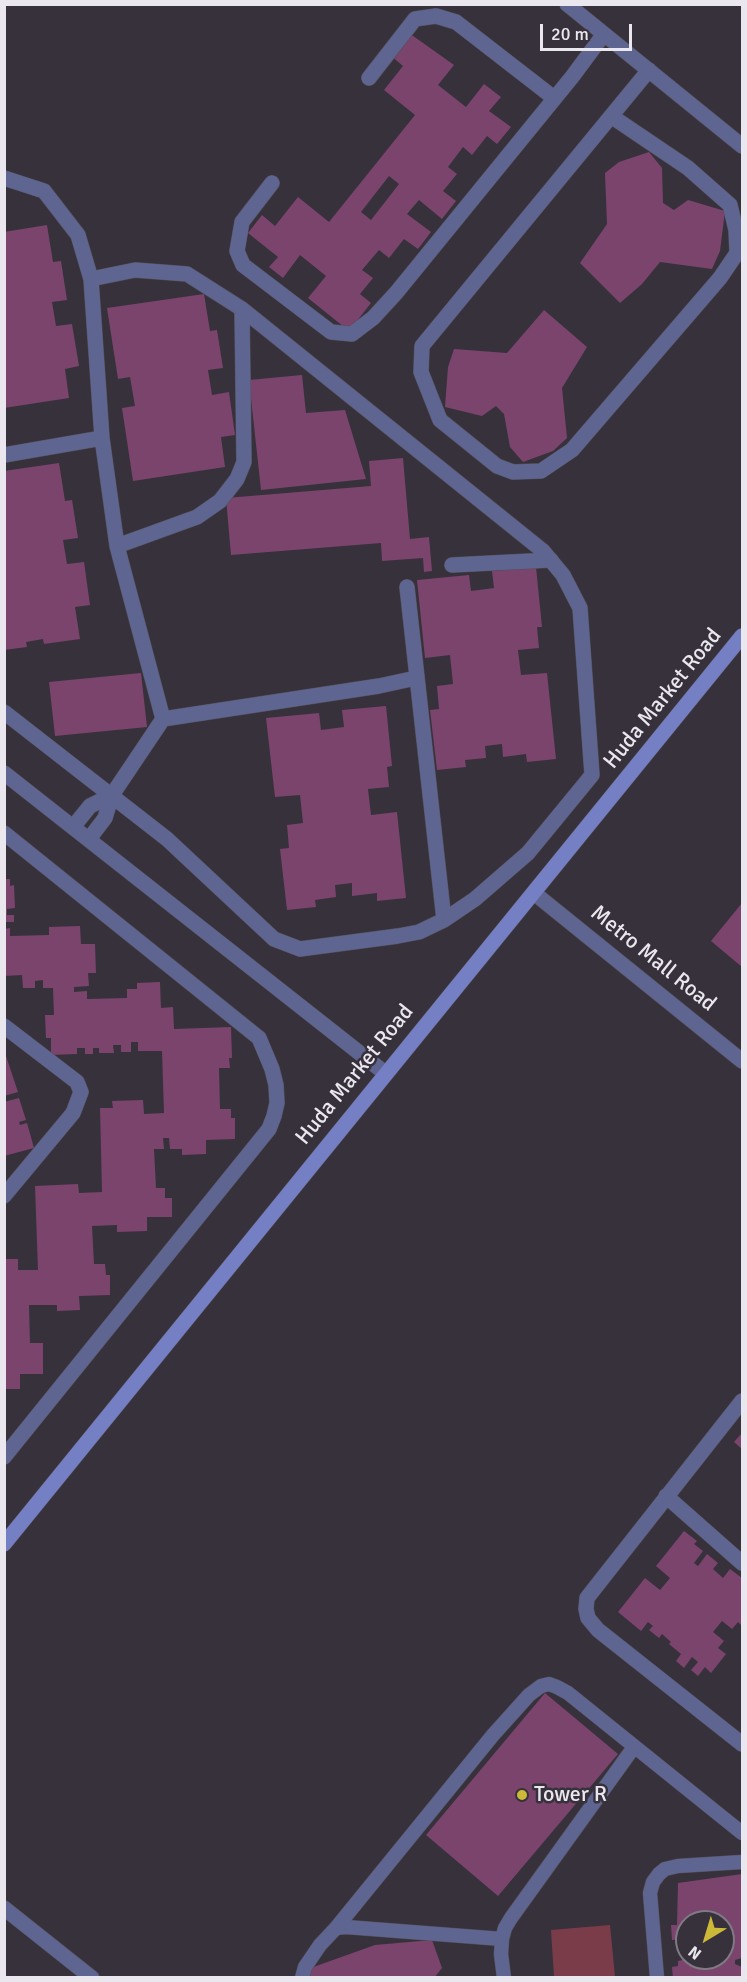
<!DOCTYPE html>
<html>
<head>
<meta charset="utf-8">
<style>
	body { margin:0 }
	#map { position:relative; width:747px; height:1982px; overflow:hidden; background:#37313c; font-family:Signika,sans-serif }
	canvas { display:block }
	.frame { position:absolute; inset:0; border:6px solid #eae7ee; pointer-events:none }
	.north { position:absolute; left:675px; top:1910px; width:60px; height:60px; box-sizing:border-box; background:#37313c; border:2px solid #7f7a83; border-radius:50%; rotate:218deg; font-size:16px; font-weight:700; line-height:24px; text-align:center; color:#eae7ee }
	.north::after { content:''; display:block; margin:auto; width:21px; height:27px; background:#ccb938; clip-path:polygon(50% 0,100% 100%,50% 72%,0 100%) }
	.scale { position:absolute; left:540px; top:24px; width:92px; height:27px; box-sizing:border-box; border:3px solid #eae7ee; border-top:0; padding-left:8px; font-size:18px; line-height:21px; white-space:nowrap; color:#eae7ee; -webkit-text-stroke:4px #37313c; paint-order:stroke }
</style>
</head>
<body>
<div id="map">
<canvas width="747" height="1982"></canvas>
<div class="frame"></div>
<div class="north">N</div>
<div class="scale">20 m</div>
</div>
<script>
const c = document.querySelector('canvas').getContext('2d');
c.lineJoin = 'round';
function fillPath(path, color) {
  c.fillStyle = color;
  c.fill(path, 'evenodd');
}
function shape(rows) {
  const path = new Path2D();
  for (const r of rows) {
    path.moveTo(r[0], r[1]);
    for (let i = 2; i < r.length; i += 2) path.lineTo(r[i], r[i + 1]);
  }
  return path;
}
function trace(path, color, width, dash) {
  c.strokeStyle = color;
  c.lineWidth = width;
  c.lineCap = dash ? 'butt' : 'round';
  c.setLineDash(dash || []);
  c.stroke(path);
}
function write(font, color, halo, rows, align = 'center') {
  c.font = font + ' Signika,sans-serif';
  c.lineWidth = 5;
  c.setLineDash([]);
  c.textBaseline = 'middle';
  c.strokeStyle = halo;
  c.fillStyle = color;
  for (const [text, x, y, turn = 0] of rows) {
    c.save();
    c.translate(x, y);
    c.rotate((+turn || 0) * Math.PI / 180);
    c.textAlign = isNaN(turn) ? turn : align;
    if (halo) c.strokeText(text, 0, 0);
    c.fillText(text, 0, 0);
    c.restore();
  }
}
const green = shape([
	[610,1925,615,1977,554,1977,551,1930]
]);
const building = shape([
	[409,33,454,65,438,85,466,107,484,84,501,97,489,111,511,127,497,144,487,136,472,155,463,147,448,167,457,174,443,191,456,201,442,219,419,200,407,214,431,232,418,249,404,239,389,258,379,250,362,270,373,278,360,294,371,303,349,331,308,298,326,276,300,255,283,278,269,267,278,257,248,233,262,215,275,226,298,197,329,222,415,115,384,90,403,66,390,55],
	[389,176,399,184,371,220,361,212],
	[649,152,662,168,663,203,674,210,688,200,725,211,720,251,712,269,660,262,642,284,620,303,580,263,607,224,605,173,619,162],
	[47,225,53,262,61,261,67,300,52,302,56,326,72,324,79,366,65,369,69,398,4,408,4,232],
	[204,294,210,331,217,330,223,368,208,370,212,395,229,392,235,435,221,437,225,467,133,481,122,408,135,406,130,377,118,379,107,308],
	[544,310,587,347,562,388,567,438,553,451,523,462,510,447,504,414,496,406,482,416,445,407,448,367,454,349,507,353],
	[302,375,306,413,345,410,366,479,261,490,249,380],
	[403,458,410,539,429,537,432,571,424,572,423,558,382,561,381,543,231,555,226,498,371,486,369,461],
	[59,463,65,501,72,500,78,538,63,540,67,564,84,562,90,605,75,607,80,639,44,644,43,639,26,642,27,647,4,650,4,471],
	[536,567,542,627,537,627,539,648,518,650,521,675,547,673,556,759,527,762,526,754,503,757,502,744,485,746,486,758,465,760,466,767,437,770,430,710,439,709,437,686,453,684,450,655,425,658,417,580,469,575,471,591,494,588,492,571],
	[141,673,147,727,55,736,49,682],
	[386,706,392,766,387,767,389,787,368,789,371,815,397,812,406,898,377,901,377,893,352,896,352,883,335,885,336,897,315,900,316,907,287,910,280,849,289,848,287,825,303,823,300,795,275,797,266,718,319,713,321,730,344,727,342,710],
	[4,879,10,879,10,886,14,885,15,908,7,909,7,915,14,915,14,922,4,922],
	[742,903,742,967,711,941],
	[80,926,81,944,95,944,96,973,88,973,89,986,74,987,74,992,87,991,87,999,127,998,127,989,137,989,137,983,160,982,161,1008,173,1007,174,1029,231,1027,232,1058,229,1058,230,1068,219,1068,220,1109,231,1109,231,1118,235,1118,235,1139,206,1140,206,1154,182,1155,182,1149,170,1149,169,1138,163,1138,164,1149,154,1149,156,1188,165,1188,165,1198,172,1198,172,1217,147,1217,147,1231,117,1232,117,1225,92,1226,94,1264,105,1264,106,1275,110,1275,110,1295,79,1296,80,1310,57,1311,57,1305,29,1305,30,1343,43,1343,43,1374,20,1374,20,1389,4,1389,4,1259,18,1259,18,1270,38,1270,35,1186,78,1184,79,1193,102,1192,100,1108,113,1108,112,1101,143,1100,144,1114,164,1113,162,1051,138,1051,138,1042,131,1042,131,1052,121,1052,121,1045,113,1045,114,1053,99,1053,99,1048,93,1048,93,1054,85,1054,85,1048,77,1048,77,1054,51,1055,51,1038,46,1038,45,1015,54,1015,53,988,43,988,43,980,35,981,35,988,23,988,22,975,4,976,4,929,10,928,10,936,49,935,49,927],
	[4,1050,18,1092,4,1096],
	[19,1098,26,1120,19,1122,20,1125,27,1123,34,1148,4,1156,4,1102],
	[742,1433,742,1449,734,1442],
	[684,1531,697,1541,694,1544,703,1551,694,1563,698,1566,707,1554,718,1563,713,1569,723,1578,730,1569,742,1578,742,1626,738,1622,732,1629,722,1621,713,1632,724,1641,718,1648,726,1654,711,1673,705,1667,698,1676,691,1670,698,1662,692,1657,684,1668,676,1661,681,1654,669,1644,671,1642,662,1634,659,1638,649,1630,653,1626,648,1622,641,1631,618,1612,645,1578,660,1590,670,1578,656,1566],
	[545,1693,618,1754,498,1896,426,1835],
	[742,1874,742,1958,735,1960,735,1964,742,1967,742,1978,673,1978,672,1967,678,1966,678,1961,692,1958,723,1958,723,1922,687,1922,687,1939,672,1940,671,1925,677,1925,678,1883],
	[432,1940,442,1968,434,1978,307,1978,305,1970,375,1945]
]);
const lane = shape([
	[336,1928,493,1735,529,1695,541,1686,549,1684,557,1687,568,1693,742,1833],
	[302,1978,305,1967,320,1945,336,1928,346,1927,502,1939],
	[504,1978,501,1954,502,1939,505,1928,511,1918,634,1747],
	[657,1978,650,1893,653,1882,659,1874,665,1869,678,1866,742,1862]
]);
const street = shape([
	[567,4,742,146],
	[369,78,415,19,436,16,456,22,554,98],
	[611,116,688,168,730,205,736,230,737,253,720,278,572,450,541,471,513,472,497,466,440,420,421,372,422,346,649,70],
	[4,178,44,191,78,235,91,279,135,270,187,274,242,309,543,551,563,575,580,608,592,775,528,853,475,899,444,920,419,932,398,936,300,949,274,939,167,839,4,712],
	[272,183,242,222,237,251,243,265,331,332,352,334,373,318,396,293,572,77,604,34],
	[4,455,102,438],
	[117,546,197,517,220,501,237,479,244,462,242,309],
	[452,565,551,560],
	[407,587,444,920],
	[163,719,379,686,416,678],
	[4,773,385,1073],
	[73,827,90,806,112,795],
	[4,833,259,1038,272,1069,276,1085,277,1103,274,1116,269,1129,4,1457],
	[89,839,105,818,112,795,163,719,117,546,102,438,91,279],
	[534,893,742,1061],
	[4,1026,77,1082,81,1092,73,1113,4,1196],
	[742,1401,587,1598,586,1609,588,1618,598,1630,742,1744],
	[666,1496,742,1563],
	[4,1908,92,1978]
]);
const secondary = shape([
	[4,1544,742,636]
]);
const markers = [
	[522,1795,6,"#ccb938"]
];
const streetNames = [
	["Huda Market Road",663,699,-51],
	["Metro Mall Road",653,959,39],
	["Huda Market Road",355,1075,-51]
];
const poiNames = [
	["Tower R",534,1795]
];
fillPath(green, '#7b3c49');
fillPath(building, '#7b446d');
trace(lane, '#544e58', 15);
trace(street, '#544e58', 16);
trace(secondary, '#544e58', 16);
trace(lane, '#5e6590', 14);
trace(street, '#5e6590', 15);
trace(secondary, '#757fc4', 15);
for (const [x, y, r, color] of markers) {
  const dot = new Path2D();
  dot.arc(x, y, r, 0, 2 * Math.PI);
  c.fillStyle = color;
  c.fill(dot);
  trace(dot, '#37313c', 2);
}
write('22px', '#eae7ee', '#37313c', streetNames);
write('22px', '#eae7ee', '#37313c', poiNames, 'left');
</script>
</body>
</html>
